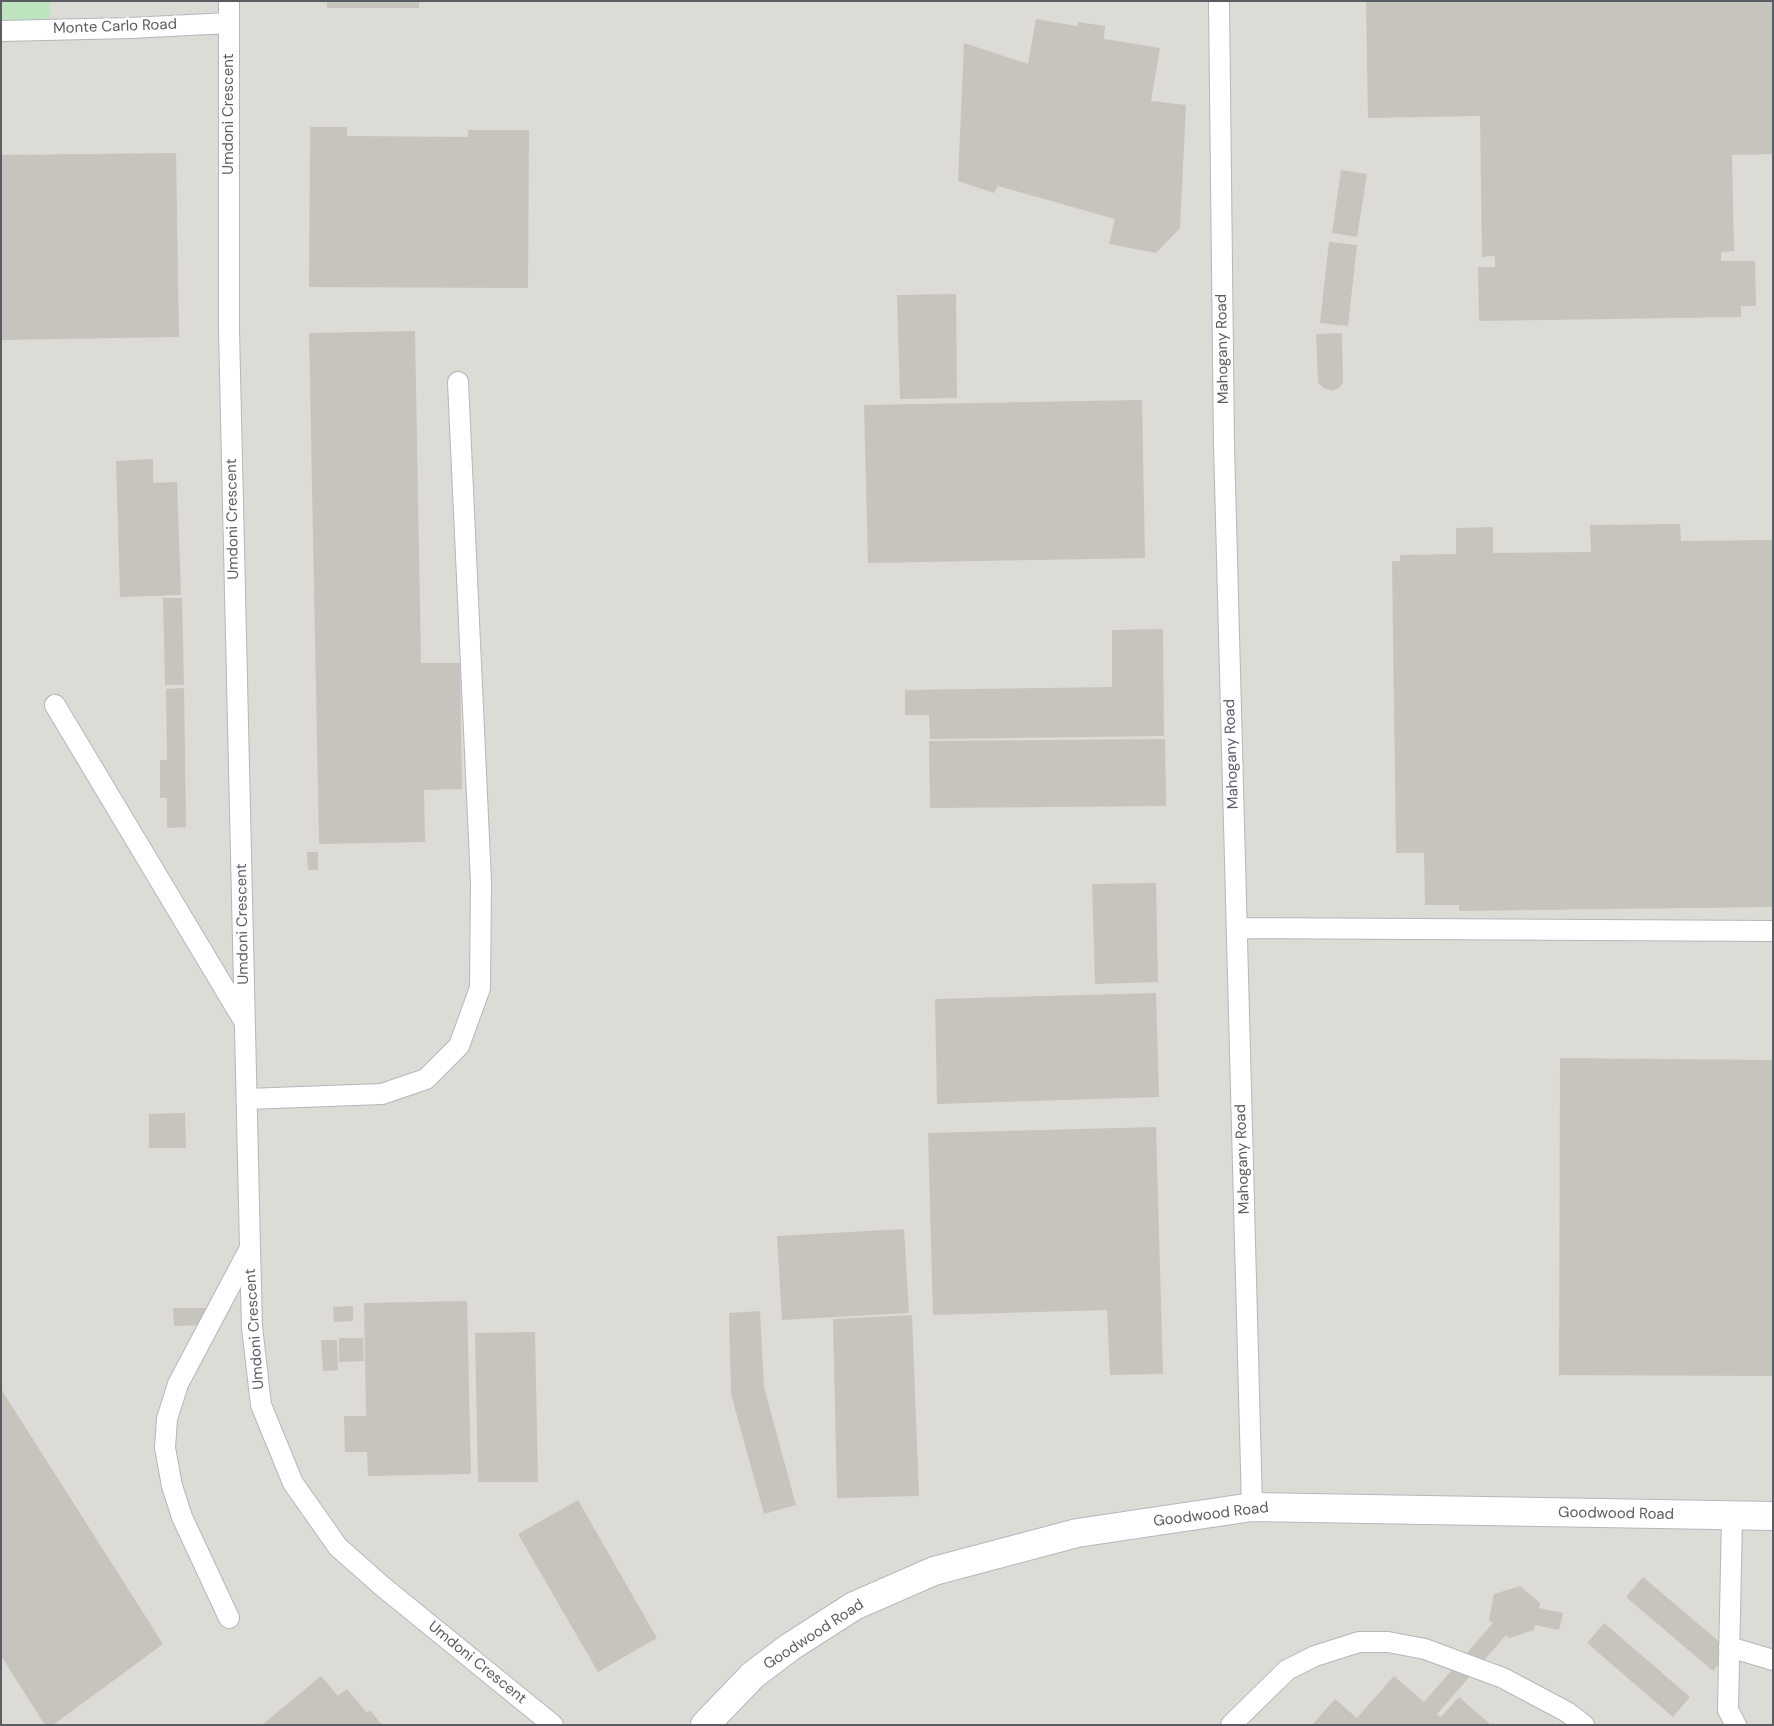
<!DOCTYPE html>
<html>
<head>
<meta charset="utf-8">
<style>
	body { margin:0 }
	#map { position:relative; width:1774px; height:1726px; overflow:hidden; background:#eceae1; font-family:"DM Sans",sans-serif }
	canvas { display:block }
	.frame { position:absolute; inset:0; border:2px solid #595d61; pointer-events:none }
</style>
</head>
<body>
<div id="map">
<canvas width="1774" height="1726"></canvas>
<div class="frame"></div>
</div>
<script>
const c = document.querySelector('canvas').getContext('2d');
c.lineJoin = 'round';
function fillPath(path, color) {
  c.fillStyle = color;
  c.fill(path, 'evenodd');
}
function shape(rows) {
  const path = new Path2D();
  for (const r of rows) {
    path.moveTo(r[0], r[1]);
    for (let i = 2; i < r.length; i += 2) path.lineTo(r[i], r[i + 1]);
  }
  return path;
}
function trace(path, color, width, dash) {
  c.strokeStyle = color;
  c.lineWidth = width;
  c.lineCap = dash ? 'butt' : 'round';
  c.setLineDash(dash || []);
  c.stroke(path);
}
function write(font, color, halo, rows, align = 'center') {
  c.font = font + ' "DM Sans",sans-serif';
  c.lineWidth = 5;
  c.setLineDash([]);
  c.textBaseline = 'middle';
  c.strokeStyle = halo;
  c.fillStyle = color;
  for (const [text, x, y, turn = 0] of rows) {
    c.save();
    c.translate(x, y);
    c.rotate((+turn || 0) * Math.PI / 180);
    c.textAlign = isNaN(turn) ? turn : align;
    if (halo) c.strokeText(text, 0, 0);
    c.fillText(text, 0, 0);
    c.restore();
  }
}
const industrial = shape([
	[1,1,1773,1,1773,1725,1,1725]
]);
const green = shape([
	[1,1,50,1,50,19,1,21]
]);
const building = shape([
	[327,1,419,1,419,8,327,8],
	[1366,1,1773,1,1773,154,1732,155,1734,251,1721,252,1721,261,1755,261,1756,306,1741,306,1741,317,1479,321,1478,267,1495,267,1495,256,1482,257,1480,116,1368,118],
	[1036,19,1077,26,1078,22,1105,26,1104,39,1160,48,1151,101,1186,105,1180,228,1156,253,1109,244,1115,219,998,186,994,193,958,181,964,43,1028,64],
	[310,127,347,127,347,136,468,137,468,130,529,130,528,288,309,287],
	[176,153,179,337,1,340,1,155],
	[1341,170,1367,174,1357,237,1332,233],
	[1329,242,1357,245,1348,326,1320,323],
	[956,294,957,398,900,399,897,295],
	[415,331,421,663,460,663,462,789,424,790,425,842,319,844,309,333],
	[1342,333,1343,382,1340,387,1332,391,1324,388,1318,383,1316,334],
	[1142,400,1145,558,868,563,864,405],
	[153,459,153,483,177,482,181,595,120,597,116,461],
	[1680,524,1681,541,1773,540,1773,907,1459,911,1459,905,1425,905,1424,853,1396,853,1392,561,1400,561,1400,555,1456,554,1456,528,1493,527,1493,553,1591,552,1590,525],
	[163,598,182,598,184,685,165,685],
	[1163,629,1164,736,930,739,929,715,905,715,905,690,1112,687,1112,630],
	[184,688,186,827,167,828,167,798,160,798,160,760,167,760,166,689],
	[1165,739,1166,806,930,808,929,741],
	[307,852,318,852,318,870,308,870],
	[1156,883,1158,982,1095,984,1092,884],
	[1156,993,1159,1097,937,1104,935,999],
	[1560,1058,1773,1060,1773,1376,1559,1375],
	[185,1113,186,1148,149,1148,149,1114],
	[1156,1127,1163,1374,1110,1375,1107,1310,933,1315,928,1133],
	[904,1229,909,1313,782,1320,777,1236],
	[467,1301,471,1474,368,1476,367,1452,345,1452,344,1416,366,1416,364,1303],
	[353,1306,353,1321,334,1322,333,1307],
	[173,1308,206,1308,207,1325,174,1326],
	[760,1311,764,1387,796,1505,764,1514,731,1394,729,1313],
	[912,1315,919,1496,837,1498,833,1319],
	[535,1332,538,1482,478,1482,475,1333],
	[339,1338,363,1338,364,1361,339,1362],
	[321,1340,337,1340,338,1370,323,1371],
	[1,1389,163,1644,53,1725,45,1725,1,1656],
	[578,1500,657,1638,598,1672,518,1534],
	[1643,1577,1730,1651,1713,1671,1626,1597],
	[1520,1586,1540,1603,1539,1608,1563,1613,1559,1630,1535,1625,1534,1630,1509,1638,1506,1635,1437,1714,1441,1717,1459,1697,1491,1725,1312,1725,1335,1699,1357,1718,1394,1676,1424,1702,1493,1623,1489,1620,1494,1594],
	[1604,1623,1690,1697,1673,1717,1587,1643],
	[321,1676,338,1696,347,1689,367,1713,370,1710,382,1725,262,1725]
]);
const lane = shape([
	[229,1,229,330,250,1248,252,1327,261,1405,293,1483,338,1547,382,1586,553,1725],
	[1219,1,1224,445,1252,1507],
	[1,31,130,28,229,23],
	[55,705,244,1021],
	[1237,928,1773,931],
	[247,1099,382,1094,426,1079,459,1046,480,988,481,882,458,382],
	[1732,1516,1728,1710,1736,1725],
	[229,1618,182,1517,172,1486,165,1448,167,1419,178,1384,249,1250],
	[1729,1647,1773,1660],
	[1231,1725,1287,1670,1315,1656,1359,1642,1388,1642,1425,1649,1503,1678,1567,1712,1584,1725]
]);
const secondary = shape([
	[705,1725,753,1675,790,1647,854,1606,934,1571,1077,1533,1252,1507,1773,1516]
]);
const streetNames = [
	["Monte Carlo Road",115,27,-2],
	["Umdoni Crescent",229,114,-90],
	["Mahogany Road",1223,349,-91],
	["Umdoni Crescent",233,519,-91],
	["Mahogany Road",1232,754,-92],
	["Umdoni Crescent",243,924,-91],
	["Mahogany Road",1243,1159,-92],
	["Umdoni Crescent",255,1329,-94],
	["Goodwood Road",1616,1514,1],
	["Goodwood Road",1211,1515,-7],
	["Goodwood Road",814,1635,-33],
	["Umdoni Crescent",477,1663,39]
];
fillPath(industrial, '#dddbd5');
fillPath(green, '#bde3bf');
fillPath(building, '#c7c4be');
trace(lane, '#b4b7bb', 22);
trace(secondary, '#b5b8bd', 30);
trace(lane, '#fff', 20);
trace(secondary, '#fff', 28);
write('15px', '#595d61', '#fff', streetNames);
</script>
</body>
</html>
